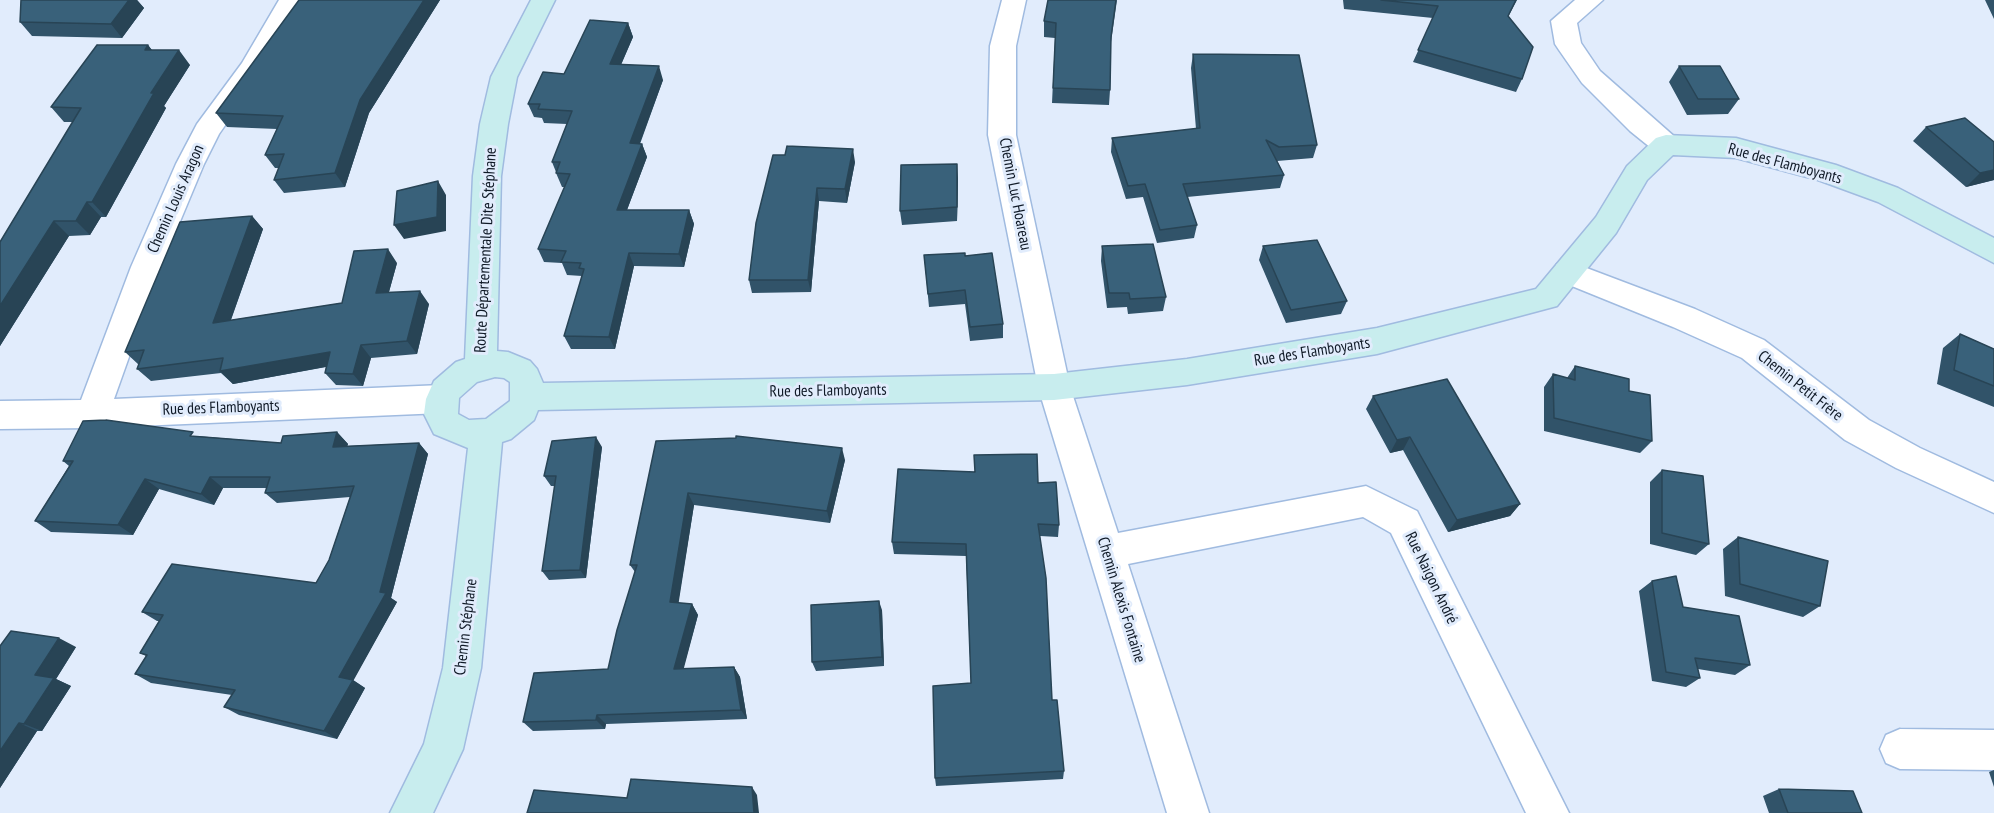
<!DOCTYPE html>
<html>
<head>
<meta charset="utf-8">
<style>
	body { margin:0 }
	canvas { display:block; background:#e1ecfc }
</style>
</head>
<body>
<canvas width="1994" height="813"></canvas>
<script>
const c = document.querySelector('canvas').getContext('2d');
c.lineJoin = 'round';
function shape(rows) {
  const path = new Path2D();
  for (const r of rows) {
    path.moveTo(r[0], r[1]);
    for (let i = 2; i < r.length; i += 2) path.lineTo(r[i], r[i + 1]);
  }
  return path;
}
function trace(path, color, width, dash) {
  c.strokeStyle = color;
  c.lineWidth = width;
  c.lineCap = dash ? 'butt' : 'round';
  c.setLineDash(dash || []);
  c.stroke(path);
}
function fillPath(path, color) {
  c.fillStyle = color;
  c.fill(path, 'evenodd');
}
function write(font, color, halo, rows, align = 'center') {
  c.font = font + ' "PT Sans Narrow",sans-serif';
  c.lineWidth = 6;
  c.setLineDash([]);
  c.textBaseline = 'middle';
  c.strokeStyle = halo;
  c.fillStyle = color;
  for (const [text, x, y, turn = 0] of rows) {
    c.save();
    c.translate(x, y);
    c.rotate((+turn || 0) * Math.PI / 180);
    c.textAlign = isNaN(turn) ? turn : align;
    if (halo) c.strokeText(text, 0, 0);
    c.fillText(text, 0, 0);
    c.restore();
  }
}
const street = shape([
	[279,0,303,0,266,67,219,134,204,164,161,267,114,399,442,385,454,389,458,399,454,409,442,413,92,428,0,429,0,401,81,400,131,267,176,164,197,124,242,63,279,0],
	[1002,0,1026,0,1016,46,1016,135,1070,387,1118,533,1366,486,1417,511,1569,813,1526,813,1391,533,1363,517,1128,564,1209,813,1167,813,1038,387,988,135,990,46,1002,0],
	[1575,0,1603,0,1577,23,1581,43,1600,71,1676,138,1680,145,1676,152,1666,155,1656,152,1630,131,1582,83,1559,50,1555,44,1551,21,1575,0],
	[1568,261,1695,309,1764,340,1869,420,1920,448,1994,482,1994,513,1896,468,1845,440,1742,358,1673,327,1557,280,1553,272,1557,264,1568,261],
	[1900,729,1994,730,1994,770,1900,769,1886,763,1880,749,1886,735,1900,729]
]);
const secondary = shape([
	[531,0,555,0,517,77,508,124,501,176,497,351,508,352,530,361,537,369,543,383,1054,374,1187,359,1377,328,1536,289,1596,217,1627,166,1656,138,1666,135,1736,138,1836,165,1898,188,1994,238,1994,263,1878,202,1818,180,1736,158,1673,155,1647,180,1616,233,1557,306,1377,354,1187,385,1054,400,538,410,534,420,511,439,502,442,481,668,463,749,433,813,390,813,424,744,443,668,468,448,434,434,424,414,426,399,434,381,456,362,465,359,473,176,480,124,491,77,531,0],
	[495,377,504,378,510,382,510,401,486,419,469,420,458,414,459,398,477,382,495,377]
]);
const wall = shape([
	[21,0,137,0,144,8,122,38,32,36,20,22],
	[299,0,440,0,369,113,345,187,284,193,274,180,279,168,275,168,265,155,277,129,227,127,216,113],
	[1117,0,1111,42,1110,90,1109,105,1052,103,1055,38,1044,37,1044,21],
	[1343,0,1517,0,1508,17,1522,79,1516,92,1413,62,1433,18,1344,9],
	[1985,0,1994,0,1994,19],
	[628,23,633,37,621,65,663,80,640,144,642,144,647,157,627,210,689,210,694,224,684,267,634,266,615,349,571,349,564,336,582,276,567,275,562,263,544,262,538,249,565,187,562,187,556,173,556,172,552,162,567,124,544,123,542,118,534,117,528,104,564,74],
	[148,45,152,50,190,65,164,106,166,108,106,217,101,217,90,235,69,236,0,346,0,242,73,122,64,122,51,107],
	[1193,54,1317,145,1313,158,1277,161,1284,175,1280,188,1187,197,1197,225,1194,238,1157,243,1143,197,1126,199,1111,152,1112,138,1196,129,1191,68],
	[1679,66,1739,99,1728,114,1687,115,1669,82],
	[1926,127,1994,180,1966,187,1913,141],
	[855,162,847,203,819,201,811,292,752,293,749,280,756,223],
	[958,178,957,221,902,225,900,211],
	[252,216,263,229,231,320,342,303,397,263,389,292,429,304,417,354,371,358,363,386,336,385,325,373,326,367,233,384,221,373,151,381,137,369,139,365,125,352],
	[1102,246,1166,297,1163,311,1128,314,1127,307,1107,308,1101,261],
	[1263,246,1347,301,1341,314,1286,323,1259,260],
	[924,255,965,256,1003,324,1003,338,970,341,965,304,929,307],
	[1960,334,1994,349,1994,407,1937,384,1943,348],
	[1575,366,1629,391,1652,441,1640,453,1544,431,1544,387,1553,374,1567,378],
	[1373,396,1520,504,1510,516,1448,532,1403,450,1390,453,1366,409],
	[337,432,348,444,347,446,419,443,428,454,391,598,397,602,353,680,365,688,337,739,239,715,224,707,232,695,151,683,135,674,146,656,140,653,159,621,157,621,142,612,316,583,329,560,350,497,277,503,265,493,267,488,223,488,214,505,159,489,133,535,51,532,35,521,69,466,63,461,197,436,281,443],
	[656,441,845,460,830,523,694,505,678,603,692,604,698,615,683,669,734,667,740,677,747,719,606,724,605,729,533,731,523,722,608,669,635,572,630,565],
	[602,447,586,578,549,580,542,571,555,486,551,486,544,476],
	[1662,470,1709,544,1696,555,1650,544,1650,482],
	[1038,483,1059,525,1058,537,1040,536,1052,700,1064,771,1063,779,936,786,935,778,971,683,966,556,894,554,892,542],
	[1738,537,1820,606,1803,617,1725,596,1723,549],
	[1652,581,1683,607,1750,665,1735,675,1698,669,1700,678,1686,687,1652,681,1639,591],
	[882,610,884,666,816,671,812,662],
	[0,646,76,647,56,679,71,686,42,731,37,731,0,788],
	[1994,770,1994,787,1989,772],
	[1779,789,1862,813,1769,813,1763,796]
]);
const shadedWall = shape([
	[129,0,137,0,144,8,122,38,111,24],
	[424,0,440,0,369,113,345,187,335,173,360,100],
	[628,23,633,37,615,78,610,64],
	[148,45,159,60,145,50],
	[179,50,190,65,164,106,166,108,106,217,92,202,151,93],
	[659,66,663,80,635,156,630,143],
	[642,144,647,157,622,223,617,210],
	[853,149,855,162,847,203,845,189],
	[957,164,958,178,957,221],
	[1994,170,1994,180,1966,187,1980,173],
	[438,181,446,195,446,231,404,239,394,225],
	[817,188,819,201,811,292,808,280],
	[87,202,101,217,90,235,76,221],
	[689,210,694,224,684,267,679,254],
	[252,216,263,229,225,336,213,323],
	[54,221,69,236,0,346,0,306],
	[388,249,397,263,385,306,376,293],
	[629,253,634,266,615,349,609,337],
	[420,291,429,304,417,354,407,341],
	[361,345,371,358,363,386,353,374],
	[330,352,341,364,233,384,220,371],
	[337,432,348,444,344,458,333,447],
	[596,437,602,447,586,578,580,570],
	[1410,437,1403,450,1390,453,1397,440],
	[419,443,428,454,391,598,397,602,351,685,339,677,380,592],
	[842,448,845,460,830,523,827,511],
	[210,477,223,488,214,505,201,494],
	[145,479,159,489,133,535,118,525],
	[688,493,694,505,677,613,670,602],
	[1520,504,1510,516,1448,532,1457,520],
	[879,601,882,610,884,666,882,657],
	[692,604,698,615,681,679,674,669],
	[59,638,76,647,56,679,71,686,42,731,24,724,35,675],
	[734,667,740,677,747,719,741,710],
	[353,680,365,688,337,739,324,731],
	[597,715,606,724,605,729,596,720],
	[19,723,37,731,0,788,0,751],
	[752,787,757,795,759,813,754,813]
]);
const building = shape([
	[21,0,129,0,111,24,20,22,21,0],
	[299,0,424,0,360,100,335,173,274,180,284,154,265,155,283,116,216,113,299,0],
	[1048,0,1116,0,1111,37,1110,90,1053,88,1056,23,1044,21,1048,0],
	[1381,0,1516,0,1508,16,1533,47,1522,79,1418,50,1438,6,1381,0],
	[590,20,628,23,610,64,659,66,630,143,642,144,617,210,689,210,679,254,629,253,609,337,564,336,584,269,579,268,581,263,561,262,566,251,538,249,570,174,556,173,560,162,552,162,572,111,538,109,540,104,528,104,543,72,564,74,590,20],
	[97,45,148,45,145,50,179,50,151,93,154,93,92,202,87,202,76,221,54,221,0,306,0,242,81,108,51,107,97,45],
	[1193,54,1299,55,1317,145,1279,147,1266,140,1284,175,1183,184,1197,225,1160,230,1145,184,1128,186,1112,138,1200,128,1193,54],
	[1679,66,1720,66,1739,99,1698,99,1679,66],
	[1965,118,1994,142,1994,170,1980,173,1926,127,1965,118],
	[787,146,853,149,845,189,817,188,808,280,749,280,756,223,773,155,785,155,787,146],
	[957,164,957,207,900,211,901,165,957,164],
	[438,181,437,217,394,225,397,191,438,181],
	[252,216,213,323,342,303,354,251,388,249,376,293,420,291,407,341,361,345,353,374,325,373,330,352,220,371,223,358,137,369,144,350,125,352,180,222,252,216],
	[1317,240,1347,301,1291,310,1263,246,1317,240],
	[1153,244,1166,297,1130,299,1129,293,1109,293,1102,246,1153,244],
	[965,253,965,256,992,253,1003,324,970,327,965,290,928,294,924,255,965,253],
	[1960,334,1994,349,1994,386,1954,370,1960,334],
	[1575,366,1629,379,1629,391,1650,395,1652,441,1554,418,1553,374,1575,380,1575,366],
	[1447,379,1520,504,1457,520,1410,437,1397,440,1373,396,1447,379],
	[106,420,193,432,190,436,281,443,283,436,337,432,333,447,419,443,380,592,386,593,339,677,353,680,324,731,224,707,235,690,135,674,147,655,140,653,163,615,142,612,172,564,316,583,329,560,354,486,265,493,270,477,210,477,201,494,145,479,118,525,35,521,73,461,63,461,83,421,106,420],
	[736,436,842,448,827,511,688,493,670,602,692,604,674,669,734,667,741,710,597,715,596,720,523,722,534,673,608,669,617,630,637,565,630,565,656,441,736,438,736,436],
	[596,437,580,570,542,571,556,476,544,476,552,441,596,437],
	[1037,454,1038,483,1056,482,1059,525,1038,524,1046,578,1052,700,1057,700,1064,771,935,778,933,686,971,683,966,544,892,542,898,469,975,472,974,455,1037,454],
	[1662,470,1703,476,1709,544,1662,533,1662,470],
	[1738,537,1828,561,1820,606,1740,584,1738,537],
	[1676,576,1683,607,1739,616,1750,665,1695,658,1700,678,1666,672,1652,581,1676,576],
	[879,601,882,657,812,662,811,605,879,601],
	[11,631,59,638,35,675,54,678,24,724,19,723,0,751,0,646,11,631],
	[631,779,752,787,754,813,527,813,534,790,627,798,631,779],
	[1779,789,1853,791,1862,813,1788,813,1779,789]
]);
const streetNames = [
	["Rue des Flamboyants",1785,164,15],
	["Chemin Luc Hoareau",1015,194,79],
	["Chemin Louis Aragon",176,199,-66],
	["Route Départementale Dite Stéphane",486,250,-87],
	["Rue des Flamboyants",1312,352,-9],
	["Chemin Petit Frère",1800,386,38],
	["Rue des Flamboyants",828,391,-1],
	["Rue des Flamboyants",221,408,-2],
	["Rue Naigon André",1431,578,64],
	["Chemin Alexis Fontaine",1121,600,73],
	["Chemin Stéphane",466,627,-83]
];
trace(street, '#a0bbe0', 3);
trace(secondary, '#a0bbe0', 3);
fillPath(street, '#fff');
fillPath(secondary, '#c8edee');
fillPath(wall, '#315369');
fillPath(shadedWall, '#284455');
fillPath(building, '#39617a');
trace(building, '#284455', 1.5);
write('16px', '#0f1926', '#e1ecfc', streetNames);
</script>
</body>
</html>
